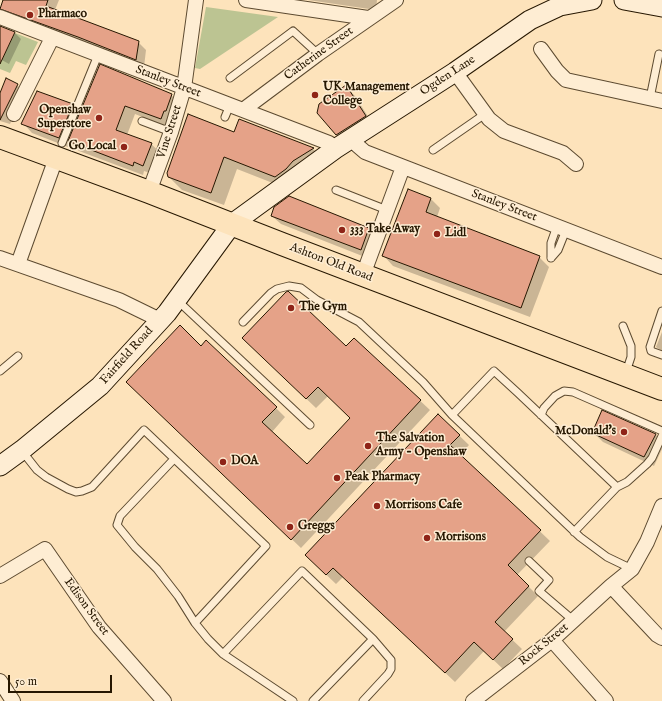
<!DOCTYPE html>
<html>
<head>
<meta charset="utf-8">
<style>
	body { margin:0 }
	#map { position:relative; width:662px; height:701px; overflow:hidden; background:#fde3bb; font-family:"IM FELL English",serif }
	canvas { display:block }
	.scale { position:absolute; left:8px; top:675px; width:104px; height:18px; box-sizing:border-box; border:2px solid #261701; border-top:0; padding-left:5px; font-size:12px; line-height:14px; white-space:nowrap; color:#261701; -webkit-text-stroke:3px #feedd3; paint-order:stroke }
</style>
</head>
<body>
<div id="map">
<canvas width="662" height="701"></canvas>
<div class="scale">50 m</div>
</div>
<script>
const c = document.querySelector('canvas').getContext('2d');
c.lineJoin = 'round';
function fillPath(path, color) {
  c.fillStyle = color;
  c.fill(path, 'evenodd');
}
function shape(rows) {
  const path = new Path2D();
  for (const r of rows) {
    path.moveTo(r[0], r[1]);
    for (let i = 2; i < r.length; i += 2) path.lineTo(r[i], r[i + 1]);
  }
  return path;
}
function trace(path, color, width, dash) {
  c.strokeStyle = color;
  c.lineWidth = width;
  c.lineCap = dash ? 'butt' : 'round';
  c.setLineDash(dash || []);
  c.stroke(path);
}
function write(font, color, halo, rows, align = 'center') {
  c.font = font + ' "IM FELL English",serif';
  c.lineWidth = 3;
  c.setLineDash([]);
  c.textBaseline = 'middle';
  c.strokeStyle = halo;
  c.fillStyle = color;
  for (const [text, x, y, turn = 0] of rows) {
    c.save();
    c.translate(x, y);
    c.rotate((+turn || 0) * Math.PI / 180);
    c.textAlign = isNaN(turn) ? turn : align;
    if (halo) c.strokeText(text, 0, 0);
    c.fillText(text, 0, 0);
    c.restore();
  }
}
const green = shape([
	[206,7,278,17,200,69,195,68],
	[15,33,38,42,26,65,16,61,10,73,0,69,0,57,3,58]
]);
const shadow = shape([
	[4,0,59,0,55,10,138,42,146,50,144,67,9,16,1,8],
	[308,0,377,0,376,10],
	[0,27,15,33,21,39,9,64,0,59],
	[17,85,25,93,10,124,0,121,0,96],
	[346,87,355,96,374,126,346,144,336,135],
	[171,95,181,105,170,128,135,114,127,135,151,144,161,153,153,174,144,171,143,175,79,151,70,142,68,147,32,133,23,123,72,104,81,113],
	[240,121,313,149,326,161,288,189,237,169,224,205,182,190,169,177,235,133],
	[289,198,369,228,378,237,370,259,281,224,272,216],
	[431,199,440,208,437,217,539,257,549,267,530,317,393,266,384,256],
	[662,332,662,351,656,347],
	[354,339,430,410,301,548,137,391,201,347,276,408,285,417,272,432,307,465,351,418,328,396,316,408,253,348,346,348],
	[438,415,469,445,460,455,550,541,517,575,538,596,504,632,522,649,503,669,484,651,455,682,343,577,336,584,315,564],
	[593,432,655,434,662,441,662,449,654,466,603,442]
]);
const building = shape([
	[3,0,48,0,46,6,139,41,136,60,78,37,0,9,3,0],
	[0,26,15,32,0,64,0,26],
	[100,64,172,94,166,111,164,111,161,119,125,106,116,130,152,143,143,166,134,162,133,166,68,141,100,64],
	[6,78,18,84,0,120,0,93,6,78],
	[346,85,366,116,336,135,317,113,319,104,346,85],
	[37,91,73,104,59,138,21,124,37,91],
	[188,114,234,132,239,119,314,148,293,161,286,169,275,177,224,157,211,193,168,177,167,173,188,114],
	[408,189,431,198,426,212,540,256,521,308,382,256,408,189],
	[289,196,369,228,361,250,271,216,274,207,289,196],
	[288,291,346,346,354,338,421,400,291,540,126,382,180,325,201,346,206,340,277,407,262,422,307,464,350,418,318,387,306,399,242,338,286,292,288,291],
	[602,410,656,434,644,457,592,433,602,410],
	[438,414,460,435,450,445,541,530,508,565,529,586,495,622,513,639,493,660,474,642,445,673,333,568,326,575,305,555,438,414]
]);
const lane = shape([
	[230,78,293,31,318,54],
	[650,98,659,54],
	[225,117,230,105],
	[142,121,171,132],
	[62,143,98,55],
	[433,150,485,114],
	[336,190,387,210],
	[551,258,551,243,557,226],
	[551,258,558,250,566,230],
	[177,300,310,425],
	[662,311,650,347,651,351,662,355],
	[243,322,271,293,277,289,289,286,301,288,317,300,359,322,423,382,452,415,580,537,607,557,632,569],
	[623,326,631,346,631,357,626,372],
	[0,371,18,356],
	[452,415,494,371,518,393,617,487,574,532],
	[541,415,544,408,555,396,564,391,573,392,662,431],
	[22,451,37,470,46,477,68,489,76,492,82,491,92,487,144,430,266,546,195,623,208,639,223,654,302,571,373,639,391,660,391,669,388,674,363,701],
	[174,459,120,516,117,525,135,547,157,569,178,596,195,623],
	[617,487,627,482,647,464,652,458,662,436],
	[529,561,549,580,539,591,574,621],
	[223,654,293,701],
	[313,701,373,639]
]);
const street = shape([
	[246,0,368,18],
	[0,17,329,143,335,149],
	[541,49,557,71,566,80,662,101],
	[455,72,489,119,504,131,563,153,576,164],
	[243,110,318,54,396,0],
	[14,114,52,38],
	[352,138,358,146,365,152,662,267],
	[149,192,171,132,184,88,196,0],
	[0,258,119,300,160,320],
	[18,264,56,158],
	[363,275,403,167],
	[0,576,45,549,99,627,164,701],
	[611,586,657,635,662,638],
	[552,640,606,701],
	[0,681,13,701],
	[473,701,552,640,611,586,632,569,647,542,662,506]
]);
const secondary = shape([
	[624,0,662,7],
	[0,466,22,450,100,386,167,313,232,224,335,149,455,72,530,20,560,6,592,0]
]);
const highway = shape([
	[0,137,149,192,282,244,662,389]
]);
const markers = [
	[30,15,4,"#8f2418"],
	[315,95,4,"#8f2418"],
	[99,118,4,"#8f2418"],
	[124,147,4,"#8f2418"],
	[342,230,4,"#8f2418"],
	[437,234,4,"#8f2418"],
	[291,308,4,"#8f2418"],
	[624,432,4,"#8f2418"],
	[368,446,4,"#8f2418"],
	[223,462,4,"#8f2418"],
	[337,478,4,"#8f2418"],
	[377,506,4,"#8f2418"],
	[290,527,4,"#8f2418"],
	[427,538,4,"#8f2418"]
];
const poiNames = [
	["Pharmaco",38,15],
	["UK Management",323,88],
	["College",323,102],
	["Openshaw",91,111,"right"],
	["Superstore",91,125,"right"],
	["Go Local",116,147,"right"],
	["333 Take Away",350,230],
	["Lidl",445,234],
	["The Gym",299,308],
	["McDonald's",616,432,"right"],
	["The Salvation",376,439],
	["Army - Openshaw",376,453],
	["DOA",231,462],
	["Peak Pharmacy",345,478],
	["Morrisons Cafe",385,506],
	["Greggs",298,527],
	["Morrisons",435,538]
];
const streetNames = [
	["Catherine Street",319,54,-36],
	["Ogden Lane",448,76,-33],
	["Stanley Street",168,82,21],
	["Vine Street",170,132,-72],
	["Stanley Street",504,206,21],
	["Ashton Old Road",331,263,21],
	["Fairfield Road",127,356,-48],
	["Edison Street",86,607,54],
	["Rock Street",544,645,-39]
];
fillPath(green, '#bcc492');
fillPath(shadow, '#0003');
fillPath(building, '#e5a288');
trace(building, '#261701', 1);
trace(lane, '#5c4a30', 9);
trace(street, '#5c4a30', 16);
trace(secondary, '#261701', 21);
trace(highway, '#261701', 24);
trace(lane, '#feedd3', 7);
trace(street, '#feedd3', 14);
trace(secondary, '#feedd3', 19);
trace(highway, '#fde3bb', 22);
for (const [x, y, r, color] of markers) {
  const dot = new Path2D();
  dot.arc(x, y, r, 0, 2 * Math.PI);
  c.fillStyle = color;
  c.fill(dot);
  trace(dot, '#feedd3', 1.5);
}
write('bold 12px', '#261701', '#feedd3', poiNames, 'left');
write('12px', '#261701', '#feedd3', streetNames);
</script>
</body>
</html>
